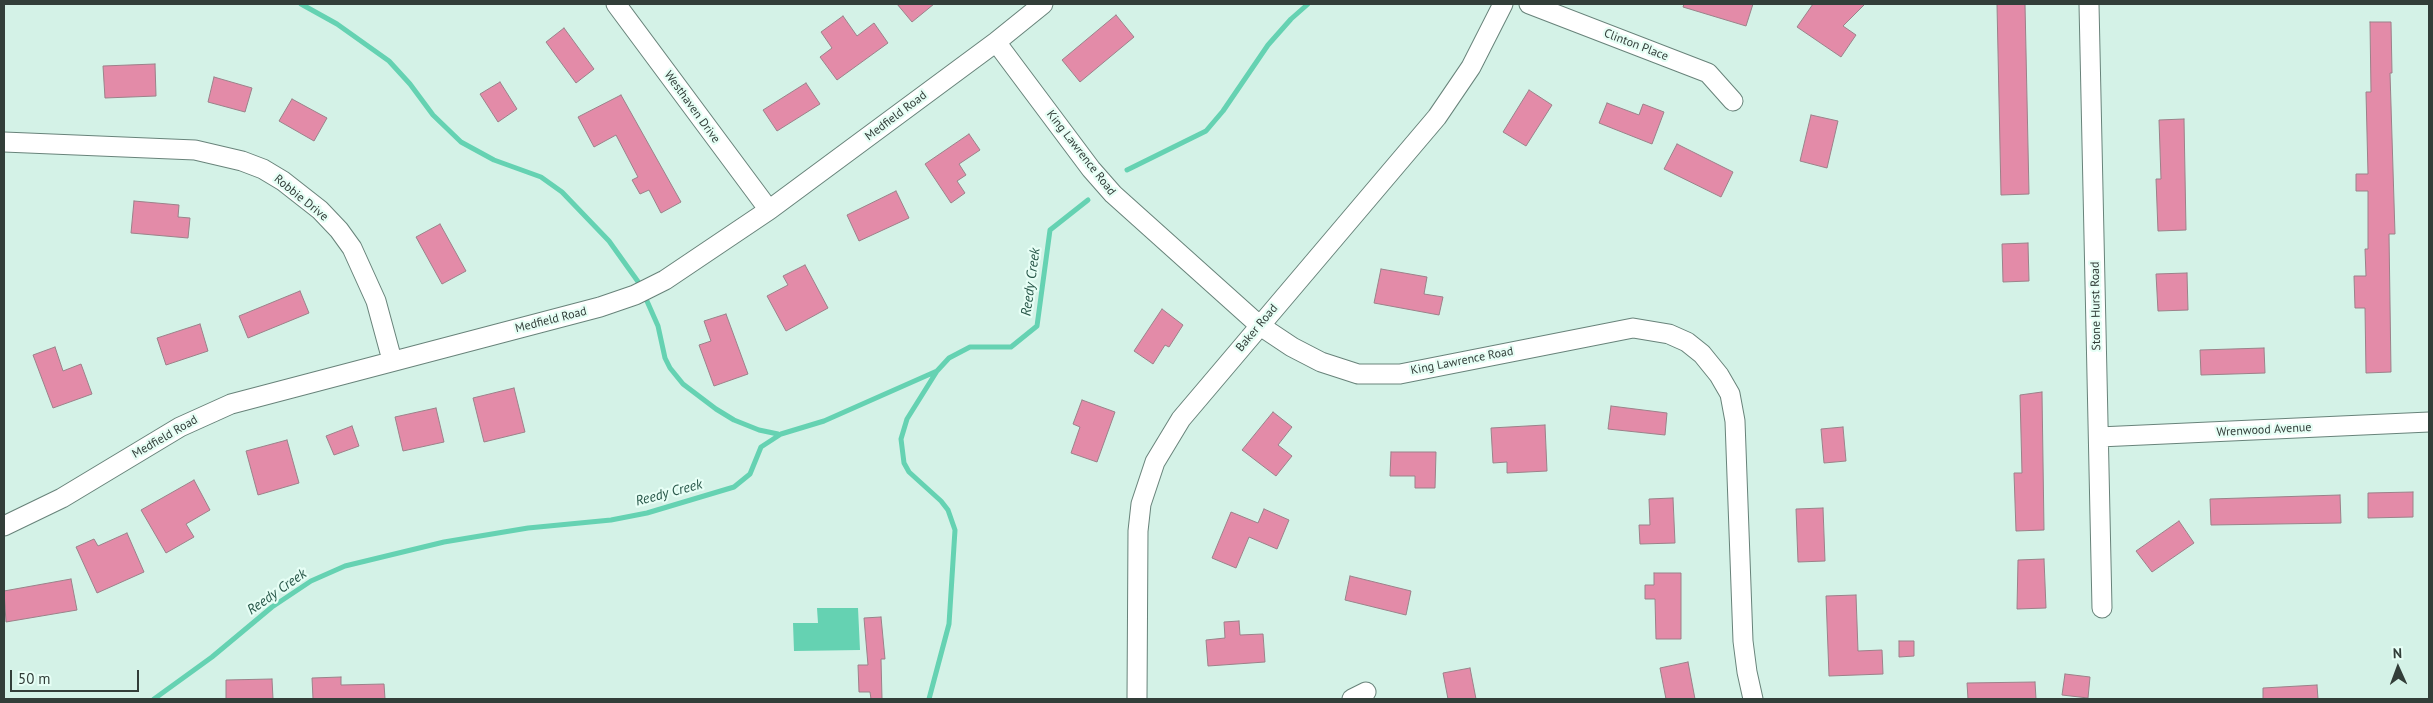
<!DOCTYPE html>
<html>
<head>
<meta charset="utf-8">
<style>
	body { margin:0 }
	#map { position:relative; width:2433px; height:703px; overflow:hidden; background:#d4f2e7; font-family:"PT Sans",sans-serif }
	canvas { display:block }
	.frame { position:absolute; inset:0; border:5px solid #323e39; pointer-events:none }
	.north { position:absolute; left:2373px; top:643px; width:50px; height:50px; -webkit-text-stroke:4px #e6fef5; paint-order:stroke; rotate:358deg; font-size:14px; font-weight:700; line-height:20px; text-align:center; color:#323e39 }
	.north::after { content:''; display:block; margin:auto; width:18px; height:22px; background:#323e39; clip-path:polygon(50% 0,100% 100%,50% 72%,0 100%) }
	.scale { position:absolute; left:10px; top:670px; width:129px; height:22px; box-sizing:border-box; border:2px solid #323e39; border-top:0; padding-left:6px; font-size:15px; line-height:18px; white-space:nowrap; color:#323e39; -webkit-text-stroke:4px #e6fef5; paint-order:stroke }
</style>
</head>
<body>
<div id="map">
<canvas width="2433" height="703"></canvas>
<div class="frame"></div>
<div class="north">N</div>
<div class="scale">50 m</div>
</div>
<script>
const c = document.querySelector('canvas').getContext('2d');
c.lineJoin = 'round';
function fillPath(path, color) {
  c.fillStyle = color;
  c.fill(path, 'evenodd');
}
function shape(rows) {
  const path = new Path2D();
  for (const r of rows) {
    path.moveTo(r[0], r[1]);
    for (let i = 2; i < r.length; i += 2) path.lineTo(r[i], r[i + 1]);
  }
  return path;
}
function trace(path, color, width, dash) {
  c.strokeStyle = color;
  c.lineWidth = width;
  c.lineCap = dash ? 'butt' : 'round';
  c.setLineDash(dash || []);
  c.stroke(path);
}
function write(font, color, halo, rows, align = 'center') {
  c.font = font + ' "PT Sans",sans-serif';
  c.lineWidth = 4.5;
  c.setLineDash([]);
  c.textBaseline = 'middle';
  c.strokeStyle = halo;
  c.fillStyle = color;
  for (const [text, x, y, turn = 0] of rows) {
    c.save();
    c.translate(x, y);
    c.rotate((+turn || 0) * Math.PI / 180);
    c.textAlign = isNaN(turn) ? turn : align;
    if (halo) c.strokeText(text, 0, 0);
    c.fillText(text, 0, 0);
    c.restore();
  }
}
const water = shape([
	[817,608,858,608,860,650,794,651,793,623,818,623]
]);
const stream = shape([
	[301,4,337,24,389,61,410,84,433,115,461,142,494,160,541,177,562,192,609,241,639,283,658,326,665,358,670,368,683,384,716,409,734,420,759,430,778,434],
	[1127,170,1206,131,1223,111,1268,45,1291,19,1308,4],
	[154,699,212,657,272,607,311,581,345,566,444,542,528,528,611,520,647,513,734,487,750,474,761,447,781,434,824,421,937,371,949,358,970,347,1011,347,1037,326,1050,230,1088,200],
	[929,699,949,624,955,530,948,510,941,501,909,472,904,463,901,439,907,419,937,371]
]);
const building = shape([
	[897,4,934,4,912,22,897,4],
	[1684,4,1753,4,1746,26,1683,7,1684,4],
	[1813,4,1865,4,1843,26,1856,35,1841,57,1797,27,1813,4],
	[1997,4,2025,4,2029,194,2001,195,1997,4],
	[1116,15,1134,37,1080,82,1062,60,1116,15],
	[843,16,857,36,874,23,888,43,837,80,820,57,832,48,821,32,843,16],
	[2370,22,2391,22,2392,73,2390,73,2395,234,2389,234,2391,372,2366,373,2365,308,2355,308,2354,276,2366,276,2365,249,2368,249,2368,191,2356,191,2356,174,2368,174,2366,92,2371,92,2370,22],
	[564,28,594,69,576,83,546,42,564,28],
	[155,64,156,96,105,98,103,66,155,64],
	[214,77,252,88,245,112,208,102,214,77],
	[500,82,517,109,498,122,480,94,500,82],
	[806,83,820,104,777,131,763,110,806,83],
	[1529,90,1552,105,1526,146,1503,132,1529,90],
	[621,95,681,202,661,213,649,190,640,194,632,180,638,177,616,135,594,147,578,117,621,95],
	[292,99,327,118,314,141,279,121,292,99],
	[1607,103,1639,115,1643,104,1664,112,1652,144,1599,123,1607,103],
	[1811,115,1838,121,1827,168,1800,161,1811,115],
	[2184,119,2186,230,2158,231,2156,179,2161,179,2159,120,2184,119],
	[969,134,980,150,959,164,966,175,957,181,965,193,951,203,925,164,969,134],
	[1677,144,1733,172,1721,197,1664,169,1677,144],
	[896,191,909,218,859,241,847,215,896,191],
	[134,201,179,205,178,217,190,218,188,238,131,233,134,201],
	[440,224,466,271,442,284,416,237,440,224],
	[2028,243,2029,281,2003,282,2002,244,2028,243],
	[805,265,828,308,786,331,767,296,788,285,783,276,805,265],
	[1381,269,1427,277,1424,294,1443,297,1439,315,1374,303,1381,269],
	[2187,273,2188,310,2158,311,2156,274,2187,273],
	[300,291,309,313,248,338,239,316,300,291],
	[1162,309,1183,325,1169,347,1165,345,1153,364,1134,351,1162,309],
	[726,314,748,374,714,386,699,345,711,341,704,321,726,314],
	[200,324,208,351,166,365,157,338,200,324],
	[55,347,63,371,81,364,92,394,53,408,33,355,55,347],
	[2264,348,2265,373,2201,375,2200,350,2264,348],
	[514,388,525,432,484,442,473,398,514,388],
	[2042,392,2044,530,2016,531,2014,473,2022,473,2020,395,2042,392],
	[1082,400,1115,412,1097,462,1071,453,1080,427,1073,424,1082,400],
	[1611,406,1667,413,1665,435,1608,429,1611,406],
	[436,408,444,442,403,451,395,417,436,408],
	[1273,412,1292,427,1278,445,1292,456,1276,476,1242,450,1273,412],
	[1545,425,1547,471,1507,473,1507,462,1493,463,1491,428,1545,425],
	[352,426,359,446,334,455,326,436,352,426],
	[1843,427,1846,461,1824,463,1821,429,1843,427],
	[287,440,299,483,258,495,246,451,287,440],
	[1391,452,1436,452,1435,488,1415,488,1415,476,1390,476,1391,452],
	[194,480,210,510,186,524,194,537,166,553,141,510,194,480],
	[2413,492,2413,517,2368,518,2368,493,2413,492],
	[2340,495,2341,523,2211,525,2210,499,2340,495],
	[1673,498,1675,543,1640,544,1639,525,1650,525,1649,499,1673,498],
	[1823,508,1825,561,1798,562,1796,509,1823,508],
	[1264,509,1289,520,1277,549,1249,537,1236,568,1212,558,1231,512,1258,523,1264,509],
	[2179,521,2194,543,2152,572,2136,551,2179,521],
	[127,533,144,572,97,593,76,547,94,539,98,546,127,533],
	[2044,559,2046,608,2017,609,2018,560,2044,559],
	[1654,573,1681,573,1681,639,1656,639,1655,599,1645,599,1645,585,1654,585,1654,573],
	[1350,576,1411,591,1406,615,1345,600,1350,576],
	[71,579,77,610,6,622,4,591,71,579],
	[1856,595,1858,651,1882,650,1883,674,1829,676,1826,596,1856,595],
	[881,617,885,659,881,659,882,699,871,699,870,692,859,692,858,665,868,665,864,618,881,617],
	[1239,621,1240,635,1263,634,1265,662,1208,666,1206,640,1225,638,1224,622,1239,621],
	[1899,641,1914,641,1914,656,1899,657,1899,641],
	[1688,662,1695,699,1666,699,1660,668,1688,662],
	[1470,668,1476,699,1448,699,1443,673,1470,668],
	[2065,674,2090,677,2088,698,2062,695,2065,674],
	[341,677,341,685,384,684,385,699,313,699,312,678,341,677],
	[272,679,273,699,226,699,226,680,272,679],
	[2035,682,2036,699,1968,699,1967,683,2035,682],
	[2317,685,2318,699,2263,699,2263,688,2317,685]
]);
const street = shape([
	[616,4,769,210],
	[1529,4,1708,73,1733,101],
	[2089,4,2102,608],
	[996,42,1091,169,1113,194,1259,325,1292,347,1321,362,1358,374,1400,374,1633,328,1669,334,1687,342,1702,354,1719,375,1730,394,1735,421,1743,641,1747,672,1753,699],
	[4,142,195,150,242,161,263,169,283,181,320,210,339,230,352,248,376,301,392,360],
	[2099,437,2429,422],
	[4,526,62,498,180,427,231,404,600,307,635,295,665,280,769,210,996,42,1043,4],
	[1137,699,1138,531,1141,504,1155,462,1181,419,1437,117,1471,67,1503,4],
	[1352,699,1366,692]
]);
const streetNames = [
	["Clinton Place",1636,45,21],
	["Westhaven Drive",692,107,54],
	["Medfield Road",896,116,-37],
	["King Lawrence Road",1081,153,52],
	["Robbie Drive",301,198,39],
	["Stone Hurst Road",2096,306,-91],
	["Medfield Road",551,320,-14],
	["Baker Road",1257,328,-50],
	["King Lawrence Road",1462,361,-11],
	["Wrenwood Avenue",2264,430,-3],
	["Medfield Road",165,437,-30]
];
const waterNames = [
	["Reedy Creek",1031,282,-82],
	["Reedy Creek",669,493,-15],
	["Reedy Creek",277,592,-35]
];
fillPath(water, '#65d2b2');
trace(stream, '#65d2b2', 5);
fillPath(building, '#e38ba8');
trace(building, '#9b8189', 1);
trace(street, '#68837a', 21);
trace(street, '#fff', 19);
write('12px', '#323e39', '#e6fef5', streetNames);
write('italic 14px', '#275648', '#e6fef5', waterNames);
</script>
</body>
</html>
